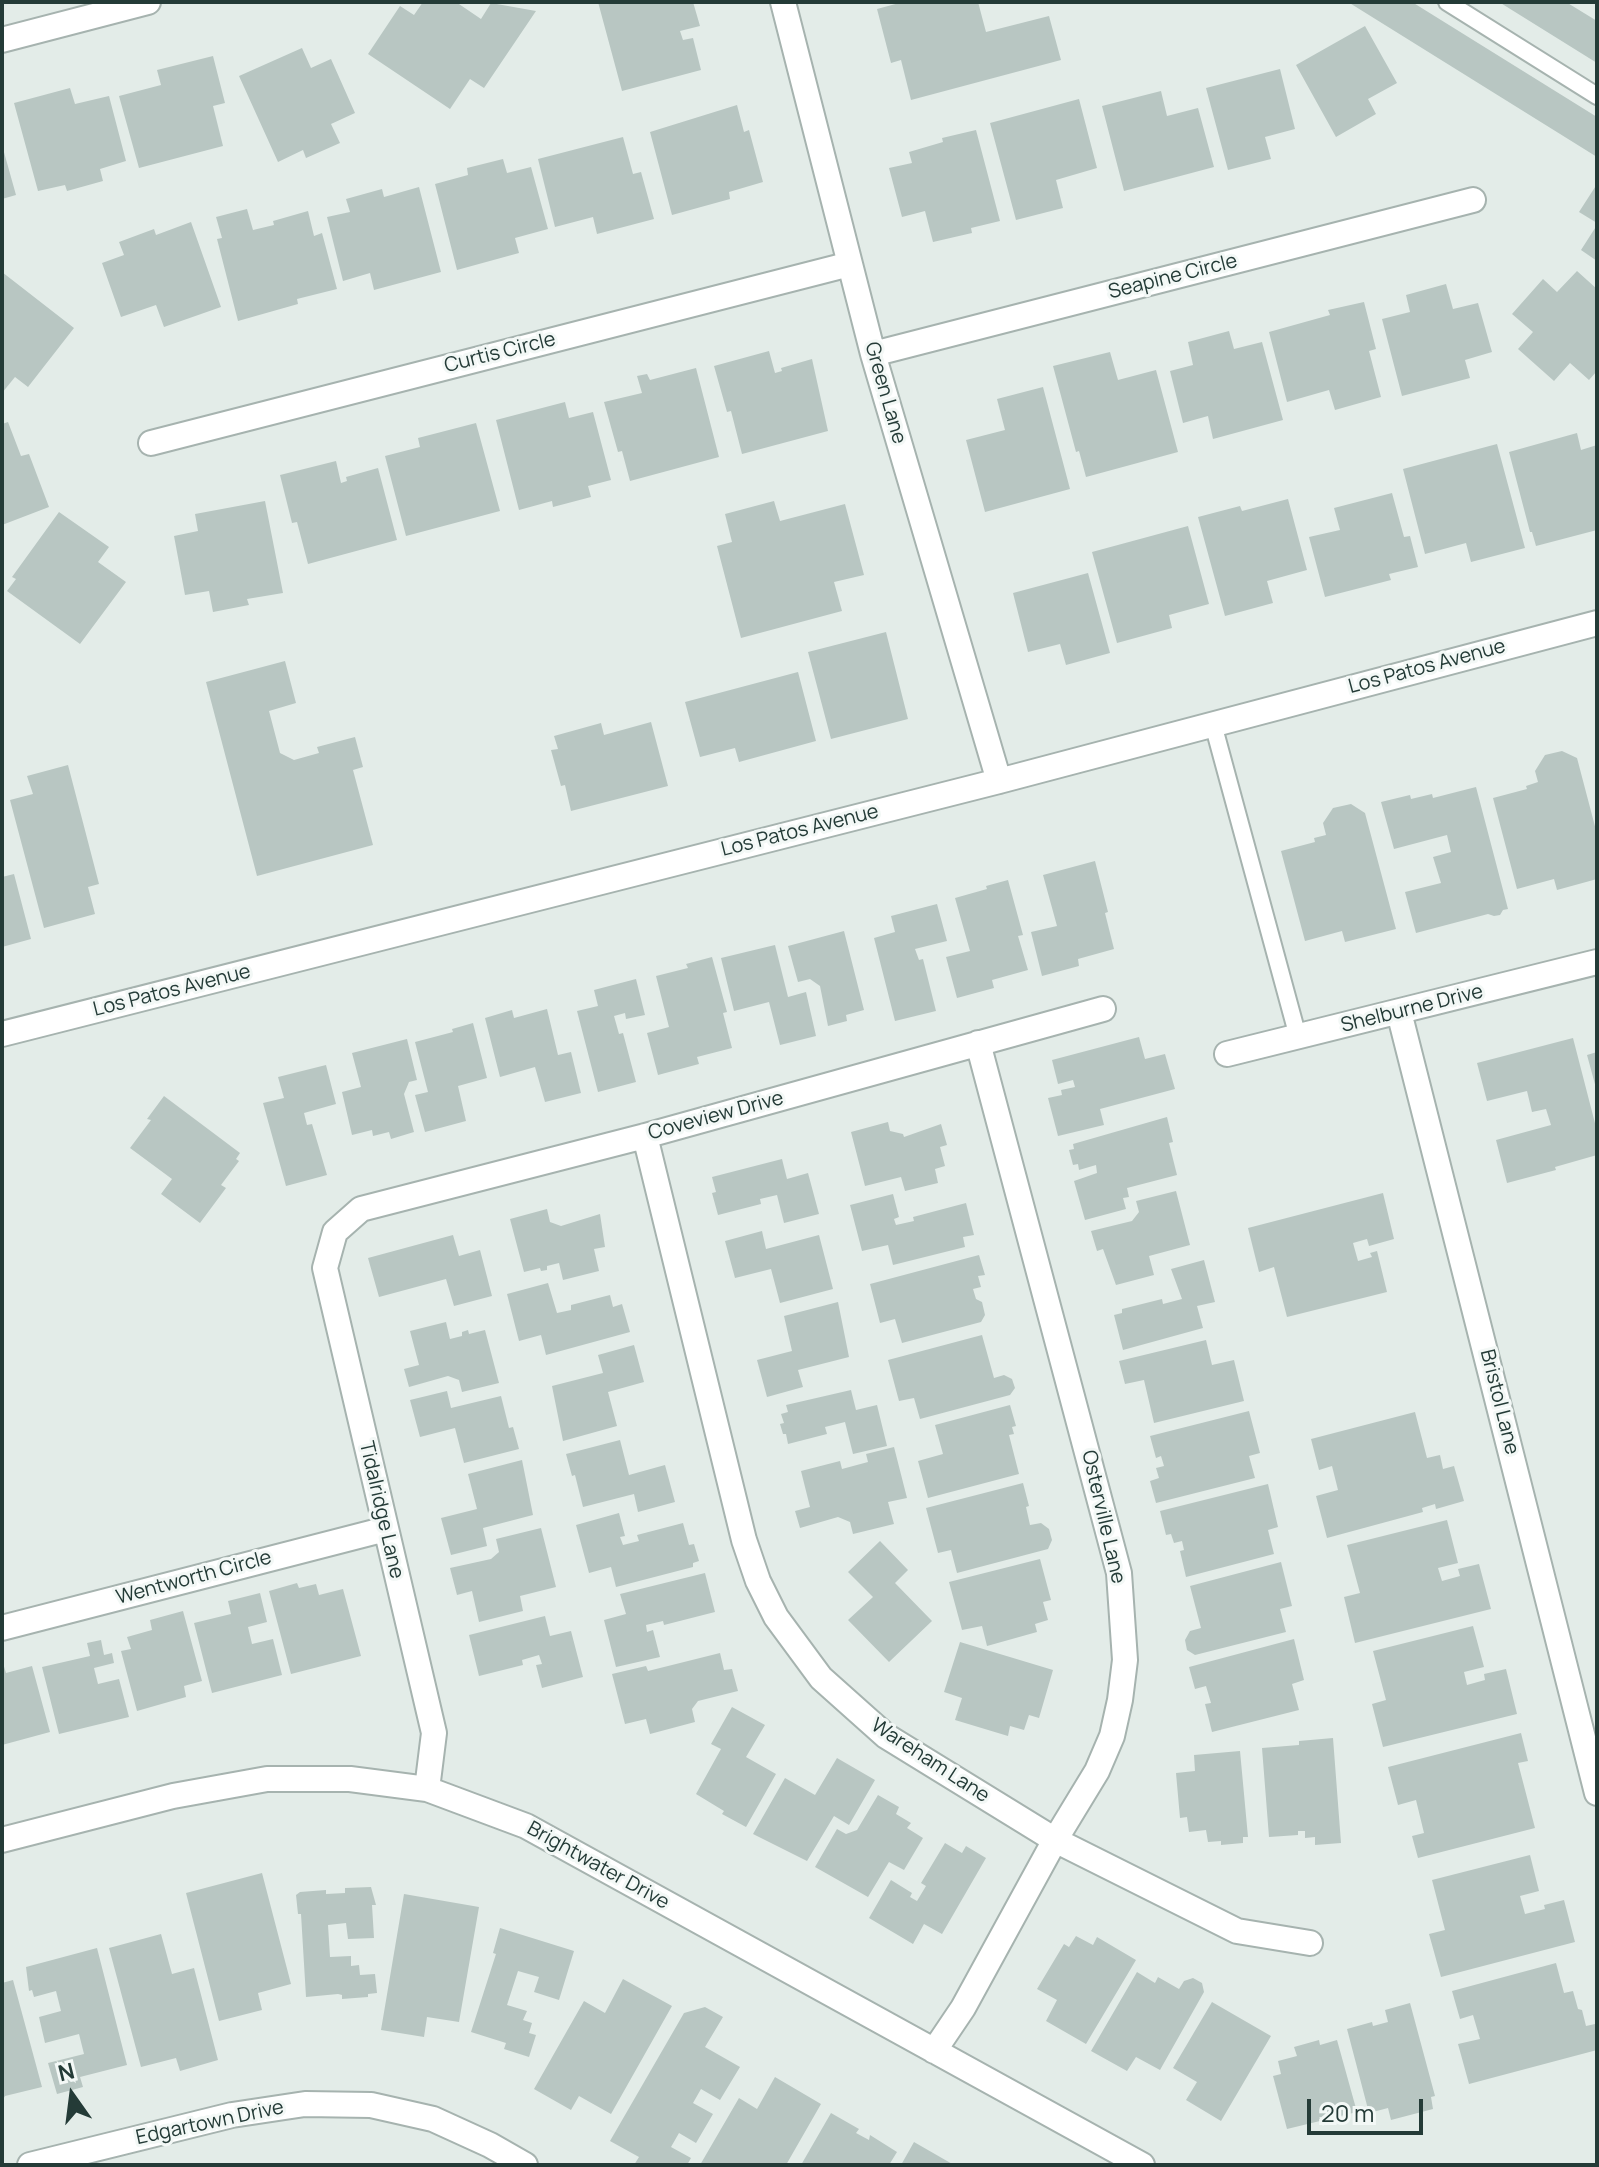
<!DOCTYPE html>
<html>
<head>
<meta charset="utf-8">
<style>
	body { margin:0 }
	#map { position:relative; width:1599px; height:2167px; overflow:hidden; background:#e3ece8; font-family:Manrope,sans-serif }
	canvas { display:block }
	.frame { position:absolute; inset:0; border:4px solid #243b37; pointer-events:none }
	.north { position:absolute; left:32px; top:2055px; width:80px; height:80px; -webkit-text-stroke:6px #f3f8f6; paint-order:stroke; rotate:346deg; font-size:22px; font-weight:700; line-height:32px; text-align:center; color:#243b37 }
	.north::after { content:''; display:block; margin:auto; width:28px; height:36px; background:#243b37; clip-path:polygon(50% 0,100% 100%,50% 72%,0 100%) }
	.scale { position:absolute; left:1307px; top:2099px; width:116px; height:36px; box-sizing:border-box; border:4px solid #243b37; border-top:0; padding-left:10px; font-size:24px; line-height:28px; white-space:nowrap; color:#243b37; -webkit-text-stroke:6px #f3f8f6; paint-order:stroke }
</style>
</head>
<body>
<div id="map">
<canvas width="1599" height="2167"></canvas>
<div class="frame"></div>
<div class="north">N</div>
<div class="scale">20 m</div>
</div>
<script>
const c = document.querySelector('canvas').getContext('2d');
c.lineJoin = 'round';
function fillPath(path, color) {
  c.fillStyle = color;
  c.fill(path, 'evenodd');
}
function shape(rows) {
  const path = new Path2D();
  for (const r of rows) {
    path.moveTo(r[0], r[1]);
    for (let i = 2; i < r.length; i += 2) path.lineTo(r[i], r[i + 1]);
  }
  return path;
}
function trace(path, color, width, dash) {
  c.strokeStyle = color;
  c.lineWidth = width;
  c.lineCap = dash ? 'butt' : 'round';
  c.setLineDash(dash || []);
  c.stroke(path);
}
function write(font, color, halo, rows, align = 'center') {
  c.font = font + ' Manrope,sans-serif';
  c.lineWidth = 6;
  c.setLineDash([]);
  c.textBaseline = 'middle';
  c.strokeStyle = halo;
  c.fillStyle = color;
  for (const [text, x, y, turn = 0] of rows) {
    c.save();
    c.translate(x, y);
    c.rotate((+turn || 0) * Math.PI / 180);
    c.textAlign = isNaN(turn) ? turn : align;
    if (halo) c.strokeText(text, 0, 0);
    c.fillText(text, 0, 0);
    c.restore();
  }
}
const building = shape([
	[423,2,456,2,481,19,491,3,536,11,484,88,470,79,450,109,368,54,400,6,414,15],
	[598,2,693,2,700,26,680,31,683,40,693,38,701,70,622,91],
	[903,2,978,2,986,32,1049,16,1061,60,911,100,901,60,891,63,877,9],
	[1348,2,1412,2,1597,117,1597,157],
	[1499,2,1566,2,1597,21,1597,63],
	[1365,26,1397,83,1368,99,1376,114,1336,137,1296,65],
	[302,48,311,68,331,59,355,113,331,124,340,143,306,158,303,150,278,162,239,76],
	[213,56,225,103,213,106,223,146,139,168,119,96,161,85,157,70],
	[1280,69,1295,129,1265,137,1271,159,1228,170,1206,88],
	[70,88,75,104,109,96,126,161,100,169,103,181,67,191,65,185,38,191,14,103],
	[1161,91,1167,116,1198,108,1214,167,1124,191,1102,106],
	[1079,99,1097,168,1056,180,1063,208,1016,220,990,123],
	[737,105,744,132,749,130,763,182,729,192,730,199,672,215,650,132],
	[976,130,1000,221,971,228,972,233,933,242,925,211,902,217,889,168,912,163,909,152,943,142,942,138],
	[623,137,633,174,641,172,654,219,597,234,593,217,555,227,538,159],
	[2,145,16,195,2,199],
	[503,159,507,173,531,167,548,229,515,238,519,253,457,270,435,184,468,175,467,168],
	[1597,184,1597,223,1579,212],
	[419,187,441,272,374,290,370,273,343,281,327,217,350,212,346,199,382,189,384,197],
	[247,209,253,230,274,225,273,221,308,211,314,236,322,233,337,289,297,299,298,304,238,321,217,239,222,238,216,217],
	[191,222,221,307,164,327,156,305,121,317,102,263,124,255,119,242,154,229,156,235],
	[1597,225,1597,261,1581,250],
	[1577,271,1597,289,1597,371,1589,380,1570,363,1554,381,1518,349,1533,332,1512,314,1543,279,1557,292],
	[2,272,74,328,28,387,15,377,2,393],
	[1446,284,1453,309,1478,303,1492,352,1465,360,1470,378,1402,396,1382,319,1410,312,1406,295],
	[1364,302,1376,349,1369,351,1381,397,1335,410,1329,390,1287,402,1269,332,1330,315,1328,310],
	[1229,331,1234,349,1262,342,1283,420,1213,439,1208,416,1183,423,1170,371,1193,365,1188,342],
	[769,351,775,373,782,371,781,368,812,359,828,431,742,454,731,411,727,412,714,366],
	[1110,352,1118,380,1156,370,1178,452,1086,477,1079,451,1076,452,1053,366],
	[696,368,719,457,630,481,622,451,618,452,604,402,642,393,637,376,647,374,650,380],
	[1043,387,1070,489,985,512,966,440,1005,430,997,399],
	[565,402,569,418,593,412,611,480,588,486,591,497,553,507,552,501,519,510,496,420],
	[8,422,21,456,29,454,49,507,2,525,2,424],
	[476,423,500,511,406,536,385,456,420,447,418,438],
	[1577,433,1581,450,1597,445,1597,530,1536,546,1532,532,1530,532,1509,452],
	[1497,444,1525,548,1471,562,1466,543,1425,554,1403,469],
	[336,461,341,483,347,481,346,477,378,468,397,540,308,564,297,522,292,523,280,475],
	[1392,493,1404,537,1410,536,1418,567,1389,574,1391,580,1325,597,1309,537,1340,530,1334,508],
	[1288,499,1307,570,1267,581,1273,603,1225,616,1198,517,1240,506,1242,511],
	[265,501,283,593,247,599,249,605,213,612,209,591,185,595,174,536,198,531,195,514],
	[774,501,780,521,845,504,864,575,834,582,842,611,741,638,717,546,732,542,725,514],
	[59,512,109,547,98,562,126,582,80,644,7,591,16,579,12,577],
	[1188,526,1209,604,1169,615,1172,628,1117,643,1092,552],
	[1088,573,1110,653,1066,665,1060,644,1028,652,1013,593],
	[886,632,908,719,831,739,808,652],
	[285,661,296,703,269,711,280,753,294,760,319,753,317,747,355,737,363,767,353,770,373,845,257,876,206,682],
	[798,672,816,741,739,762,735,748,700,757,685,702],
	[651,722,668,786,571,811,565,785,561,786,551,750,558,749,554,736,601,723,604,735],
	[1562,751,1577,758,1597,834,1597,879,1557,890,1554,879,1517,889,1493,798,1527,789,1526,786,1538,782,1535,771,1545,755],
	[68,765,99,884,88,887,95,914,44,928,10,800,33,794,27,776],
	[1476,787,1508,909,1503,910,1500,915,1494,916,1488,914,1416,933,1405,892,1441,883,1433,857,1451,852,1447,835,1394,849,1381,802,1410,795,1411,799,1432,794,1433,798],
	[1351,804,1365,813,1396,929,1345,942,1342,931,1305,941,1281,851,1315,842,1314,838,1326,835,1323,823,1333,808],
	[1095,861,1108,912,1105,913,1114,949,1078,959,1079,966,1042,976,1031,932,1057,926,1043,875],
	[14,874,31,939,2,947,2,877],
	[1008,880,1023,935,1018,936,1028,970,992,980,994,988,957,998,946,957,970,951,955,898,987,889,986,886],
	[937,904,947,941,915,949,919,960,923,959,936,1011,895,1021,874,938,895,932,891,916],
	[844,931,864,1010,846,1015,847,1021,828,1026,820,986,810,979,798,982,788,946],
	[775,945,788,997,806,992,816,1036,780,1045,769,1002,734,1011,721,958],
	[712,957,727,1012,723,1013,732,1048,697,1057,699,1064,658,1075,647,1033,669,1027,656,976,688,968,686,964],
	[636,979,645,1015,626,1019,625,1013,614,1016,619,1034,623,1033,636,1082,598,1092,577,1011,598,1006,594,990],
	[547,1009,558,1055,571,1052,581,1093,545,1102,535,1067,500,1077,485,1018,512,1010,514,1018],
	[473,1023,487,1078,458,1086,466,1121,425,1132,415,1095,428,1092,415,1042,453,1032,452,1029],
	[1139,1037,1145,1059,1165,1054,1175,1089,1100,1109,1104,1125,1058,1136,1048,1098,1062,1095,1061,1090,1075,1087,1073,1080,1058,1084,1052,1060],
	[1573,1038,1597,1131,1597,1155,1555,1167,1556,1170,1507,1183,1496,1140,1551,1125,1546,1109,1532,1112,1527,1091,1487,1101,1477,1063],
	[407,1039,417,1080,409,1082,404,1094,414,1132,391,1139,389,1132,373,1136,372,1130,352,1135,342,1092,361,1087,352,1053],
	[1597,1052,1597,1088,1596,1088,1587,1055],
	[326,1065,336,1104,304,1113,307,1125,312,1124,327,1175,286,1186,263,1103,284,1098,278,1077],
	[164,1096,240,1153,236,1159,239,1161,221,1185,226,1188,200,1223,161,1194,172,1179,130,1148,151,1120,147,1119],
	[1167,1117,1173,1142,1169,1143,1177,1175,1127,1188,1129,1197,1123,1198,1126,1209,1085,1220,1074,1181,1097,1173,1096,1165,1079,1170,1078,1164,1073,1165,1069,1150,1074,1149,1073,1144],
	[888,1122,890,1131,903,1134,904,1137,941,1124,947,1145,940,1147,945,1166,935,1169,938,1183,905,1191,901,1177,865,1186,851,1132],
	[782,1159,787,1179,808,1173,819,1214,784,1223,777,1195,760,1199,761,1204,718,1215,712,1193,716,1192,712,1177],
	[1176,1191,1190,1245,1149,1256,1154,1275,1116,1285,1103,1249,1097,1251,1091,1231,1132,1221,1139,1212,1136,1201],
	[1383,1193,1394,1239,1369,1246,1367,1239,1353,1243,1358,1261,1372,1257,1370,1253,1377,1251,1387,1292,1287,1317,1274,1267,1259,1272,1248,1228],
	[893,1194,899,1217,894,1219,896,1225,914,1221,913,1217,966,1203,974,1235,963,1237,965,1247,893,1265,888,1245,862,1251,850,1205],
	[547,1209,550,1222,561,1226,600,1214,605,1247,594,1249,599,1271,563,1280,559,1263,547,1266,547,1270,541,1271,540,1268,524,1272,510,1219],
	[762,1231,766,1249,819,1235,833,1289,780,1303,771,1269,735,1278,725,1241],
	[453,1235,459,1256,480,1250,492,1296,454,1306,446,1279,379,1297,368,1258],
	[979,1255,985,1275,978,1276,981,1287,973,1289,976,1299,982,1302,985,1315,981,1322,902,1343,895,1319,880,1323,870,1284],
	[1204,1260,1215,1302,1197,1306,1203,1328,1123,1350,1114,1315,1122,1313,1122,1309,1162,1299,1163,1304,1182,1299,1171,1269],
	[548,1283,557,1313,571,1310,571,1305,610,1295,613,1307,622,1304,630,1332,546,1355,541,1335,519,1341,507,1294],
	[838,1302,849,1357,798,1370,803,1387,767,1397,757,1360,792,1351,784,1316],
	[446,1322,450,1339,462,1336,462,1332,468,1330,469,1334,485,1330,499,1383,462,1392,459,1380,448,1376,409,1387,404,1369,419,1365,410,1331],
	[982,1335,994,1378,1004,1375,1012,1379,1015,1388,1010,1395,920,1419,914,1398,899,1401,888,1360],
	[1206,1340,1212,1365,1234,1360,1244,1401,1154,1423,1144,1380,1125,1384,1119,1361],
	[634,1345,644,1382,608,1392,617,1426,563,1441,552,1386,603,1373,598,1355],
	[851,1390,856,1410,877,1405,887,1446,853,1454,845,1422,825,1427,827,1434,788,1444,786,1434,783,1434,780,1424,784,1423,781,1414,788,1412,786,1405],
	[447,1391,451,1408,501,1396,509,1428,513,1427,519,1449,464,1463,455,1428,420,1437,410,1400],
	[1010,1405,1016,1426,1012,1427,1014,1434,1009,1435,1019,1474,928,1498,918,1461,943,1454,935,1425],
	[1249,1411,1260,1453,1249,1456,1255,1478,1156,1503,1150,1481,1159,1478,1156,1468,1164,1466,1161,1456,1156,1458,1150,1436],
	[1415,1412,1427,1458,1440,1455,1443,1469,1454,1466,1464,1501,1436,1509,1435,1504,1422,1508,1423,1512,1327,1538,1316,1496,1338,1490,1332,1466,1319,1470,1311,1439],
	[620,1440,629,1475,665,1465,675,1502,638,1512,634,1494,583,1507,575,1475,572,1476,566,1454],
	[894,1447,907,1498,888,1502,894,1524,853,1534,850,1522,838,1517,800,1528,795,1511,810,1507,801,1471,840,1461,842,1469,868,1462,866,1454],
	[522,1460,533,1515,483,1528,487,1546,451,1555,441,1518,477,1509,468,1474],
	[1023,1483,1029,1506,1026,1507,1030,1525,1041,1523,1049,1529,1052,1540,1048,1549,957,1573,951,1550,938,1553,926,1508],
	[1268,1484,1278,1527,1268,1530,1274,1554,1186,1577,1180,1551,1184,1550,1182,1541,1174,1543,1171,1534,1166,1535,1160,1511],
	[619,1513,625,1536,620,1537,623,1545,639,1541,637,1535,683,1523,689,1545,694,1544,699,1561,693,1563,693,1567,616,1587,611,1567,589,1573,576,1525],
	[1447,1520,1458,1563,1438,1568,1442,1581,1460,1576,1458,1569,1479,1564,1491,1609,1355,1643,1344,1597,1360,1593,1347,1545],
	[541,1528,556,1587,520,1596,523,1611,479,1622,472,1591,457,1595,450,1568,491,1559,499,1552,496,1539],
	[880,1541,908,1570,895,1583,932,1621,889,1662,848,1620,873,1597,848,1572],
	[1040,1559,1051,1600,1043,1602,1048,1620,1035,1624,1037,1632,987,1646,982,1626,962,1630,949,1582],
	[1281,1562,1292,1606,1280,1609,1286,1632,1195,1655,1187,1650,1185,1640,1190,1631,1201,1628,1190,1586],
	[705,1573,715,1612,664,1625,663,1621,646,1625,647,1632,653,1630,660,1657,616,1667,604,1620,626,1614,620,1594],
	[297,1583,299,1588,316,1584,319,1595,343,1589,361,1656,291,1674,269,1591],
	[260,1593,267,1622,248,1627,252,1644,273,1639,282,1675,212,1693,194,1623,231,1614,228,1601],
	[183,1611,202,1681,184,1686,186,1697,137,1711,121,1651,131,1649,127,1637,152,1630,150,1620],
	[545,1616,550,1636,571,1631,583,1677,542,1688,536,1665,542,1664,539,1655,522,1660,523,1665,479,1676,469,1635],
	[1473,1626,1484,1667,1464,1672,1467,1685,1485,1680,1484,1674,1506,1669,1517,1714,1383,1747,1372,1704,1386,1700,1373,1651],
	[1294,1639,1304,1680,1292,1684,1299,1710,1212,1732,1205,1704,1211,1703,1206,1686,1195,1689,1189,1667],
	[101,1640,104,1655,112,1653,114,1663,94,1668,98,1684,119,1679,129,1717,59,1734,42,1667,90,1656,87,1643],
	[960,1642,1053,1670,1039,1718,1029,1715,1024,1730,1010,1726,1008,1736,955,1720,962,1698,944,1692],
	[720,1653,724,1670,732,1669,738,1691,698,1701,692,1709,695,1722,650,1734,646,1719,625,1724,612,1674,646,1666,648,1671],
	[2,1660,6,1673,32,1666,50,1732,2,1745],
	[732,1707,765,1725,746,1757,776,1774,746,1827,722,1814,724,1811,696,1794,721,1749,711,1744],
	[1521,1733,1528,1761,1518,1763,1535,1828,1418,1858,1412,1836,1424,1833,1416,1800,1398,1805,1388,1767],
	[1333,1738,1341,1843,1315,1845,1315,1837,1305,1838,1305,1831,1298,1831,1298,1835,1269,1837,1262,1748,1299,1745,1299,1741],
	[1240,1751,1248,1837,1243,1837,1243,1843,1221,1845,1221,1841,1208,1842,1206,1830,1189,1832,1187,1817,1180,1818,1176,1773,1195,1771,1194,1755],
	[837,1758,875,1780,849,1825,834,1816,807,1861,753,1834,785,1778,815,1795],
	[878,1795,899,1807,896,1814,911,1823,907,1828,923,1838,904,1870,889,1862,868,1897,815,1867,837,1829,846,1834,857,1830],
	[945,1843,962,1853,966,1846,986,1858,942,1934,924,1924,913,1944,869,1918,891,1880,912,1893,910,1897,917,1901,926,1886,921,1883],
	[1530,1855,1539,1891,1520,1896,1525,1914,1545,1909,1544,1905,1564,1900,1575,1942,1441,1977,1429,1934,1445,1930,1432,1880],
	[262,1873,291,1984,258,1993,262,2010,219,2021,186,1893],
	[371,1887,376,1905,372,1905,374,1938,348,1939,346,1923,328,1925,330,1957,351,1956,351,1966,359,1965,360,1975,375,1974,377,1993,368,1994,368,1997,342,1999,342,1995,338,1994,306,1997,301,1914,298,1914,296,1895,300,1892,326,1890,326,1894,345,1893,345,1888],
	[404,1894,479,1907,459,2022,427,2017,424,2037,381,2030],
	[500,1928,574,1951,559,2000,534,1992,539,1977,518,1971,507,2005,527,2011,523,2020,532,2023,529,2033,536,2035,529,2057,504,2049,506,2043,471,2032,496,1954,493,1953],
	[161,1934,172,1974,194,1968,218,2060,180,2071,176,2058,141,2067,109,1948],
	[1076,1936,1093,1945,1097,1937,1136,1960,1086,2044,1046,2021,1057,2000,1037,1989,1064,1944,1069,1947],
	[97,1948,127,2065,80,2077,83,2087,57,2094,48,2063,84,2054,79,2034,45,2043,39,2017,61,2011,56,1991,34,1997,32,1990,29,1991,26,1967],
	[1556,1963,1564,1993,1573,1991,1578,2009,1582,2010,1586,2026,1595,2024,1597,2050,1469,2084,1458,2044,1480,2039,1473,2015,1460,2019,1452,1991],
	[1137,1972,1155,1983,1158,1977,1179,1989,1184,1981,1193,1978,1202,1983,1204,1992,1160,2070,1136,2057,1127,2071,1091,2051],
	[623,1979,672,2006,611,2114,579,2096,571,2110,534,2089,584,2001,605,2013],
	[13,1980,42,2087,5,2096,2,2101,2,1983],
	[1212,2002,1271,2036,1221,2121,1186,2100,1197,2082,1173,2068],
	[1410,2003,1435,2096,1431,2097,1433,2109,1391,2120,1388,2108,1369,2113,1347,2029,1372,2022,1373,2026,1388,2022,1385,2010],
	[705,2007,723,2017,705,2047,740,2067,720,2100,701,2089,693,2103,713,2114,696,2143,679,2133,671,2147,691,2158,687,2165,634,2165,639,2157,610,2141,684,2013],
	[1319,2040,1320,2045,1337,2040,1357,2112,1287,2129,1273,2076,1281,2074,1278,2061,1297,2056,1294,2047],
	[775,2077,821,2104,786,2165,700,2165,739,2098,757,2109],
	[831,2113,859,2129,856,2133,869,2140,870,2135,897,2152,889,2165,801,2165],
	[914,2142,954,2165,901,2165]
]);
const lane = shape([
	[1447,2,1597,96],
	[1213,724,1298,1037]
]);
const street = shape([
	[783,2,873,354,999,781],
	[2,40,148,2],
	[873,354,1473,200],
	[151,443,850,264],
	[1399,1012,1597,1793],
	[2,1034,999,781,1597,623],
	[1227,1054,1597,962],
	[645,1136,744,1540,758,1581,776,1617,821,1678,886,1736,1055,1840,1237,1931,1310,1943],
	[2,1628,386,1529],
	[427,1789,434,1733,325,1268,335,1232,361,1209,645,1136,1103,1009],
	[2,1840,173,1796,267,1779,350,1779,427,1789,526,1826,1142,2165],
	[934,2051,963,2008,1055,1840,1097,1771,1112,1736,1120,1700,1125,1660,1119,1573,978,1043],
	[30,2165,232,2115,305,2104,371,2105,433,2119,490,2145,525,2165]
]);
const streetNames = [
	["Seapine Circle",1173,277,-14],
	["Curtis Circle",500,353,-14],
	["Green Lane",885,393,74],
	["Los Patos Avenue",1427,667,-15],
	["Los Patos Avenue",800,831,-14],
	["Los Patos Avenue",172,991,-14],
	["Shelburne Drive",1412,1009,-14],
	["Coveview Drive",716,1116,-15],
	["Bristol Lane",1499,1402,76],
	["Tidalridge Lane",381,1510,77],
	["Osterville Lane",1103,1517,77],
	["Wentworth Circle",194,1578,-15],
	["Wareham Lane",930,1761,33],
	["Brightwater Drive",598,1866,29],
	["Edgartown Drive",210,2123,-12]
];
fillPath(building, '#b8c6c2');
trace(lane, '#a6b3af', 20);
trace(street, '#a6b3af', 28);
trace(lane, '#fff', 16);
trace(street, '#fff', 24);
write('20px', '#243b37', '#f3f8f6', streetNames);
</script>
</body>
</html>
